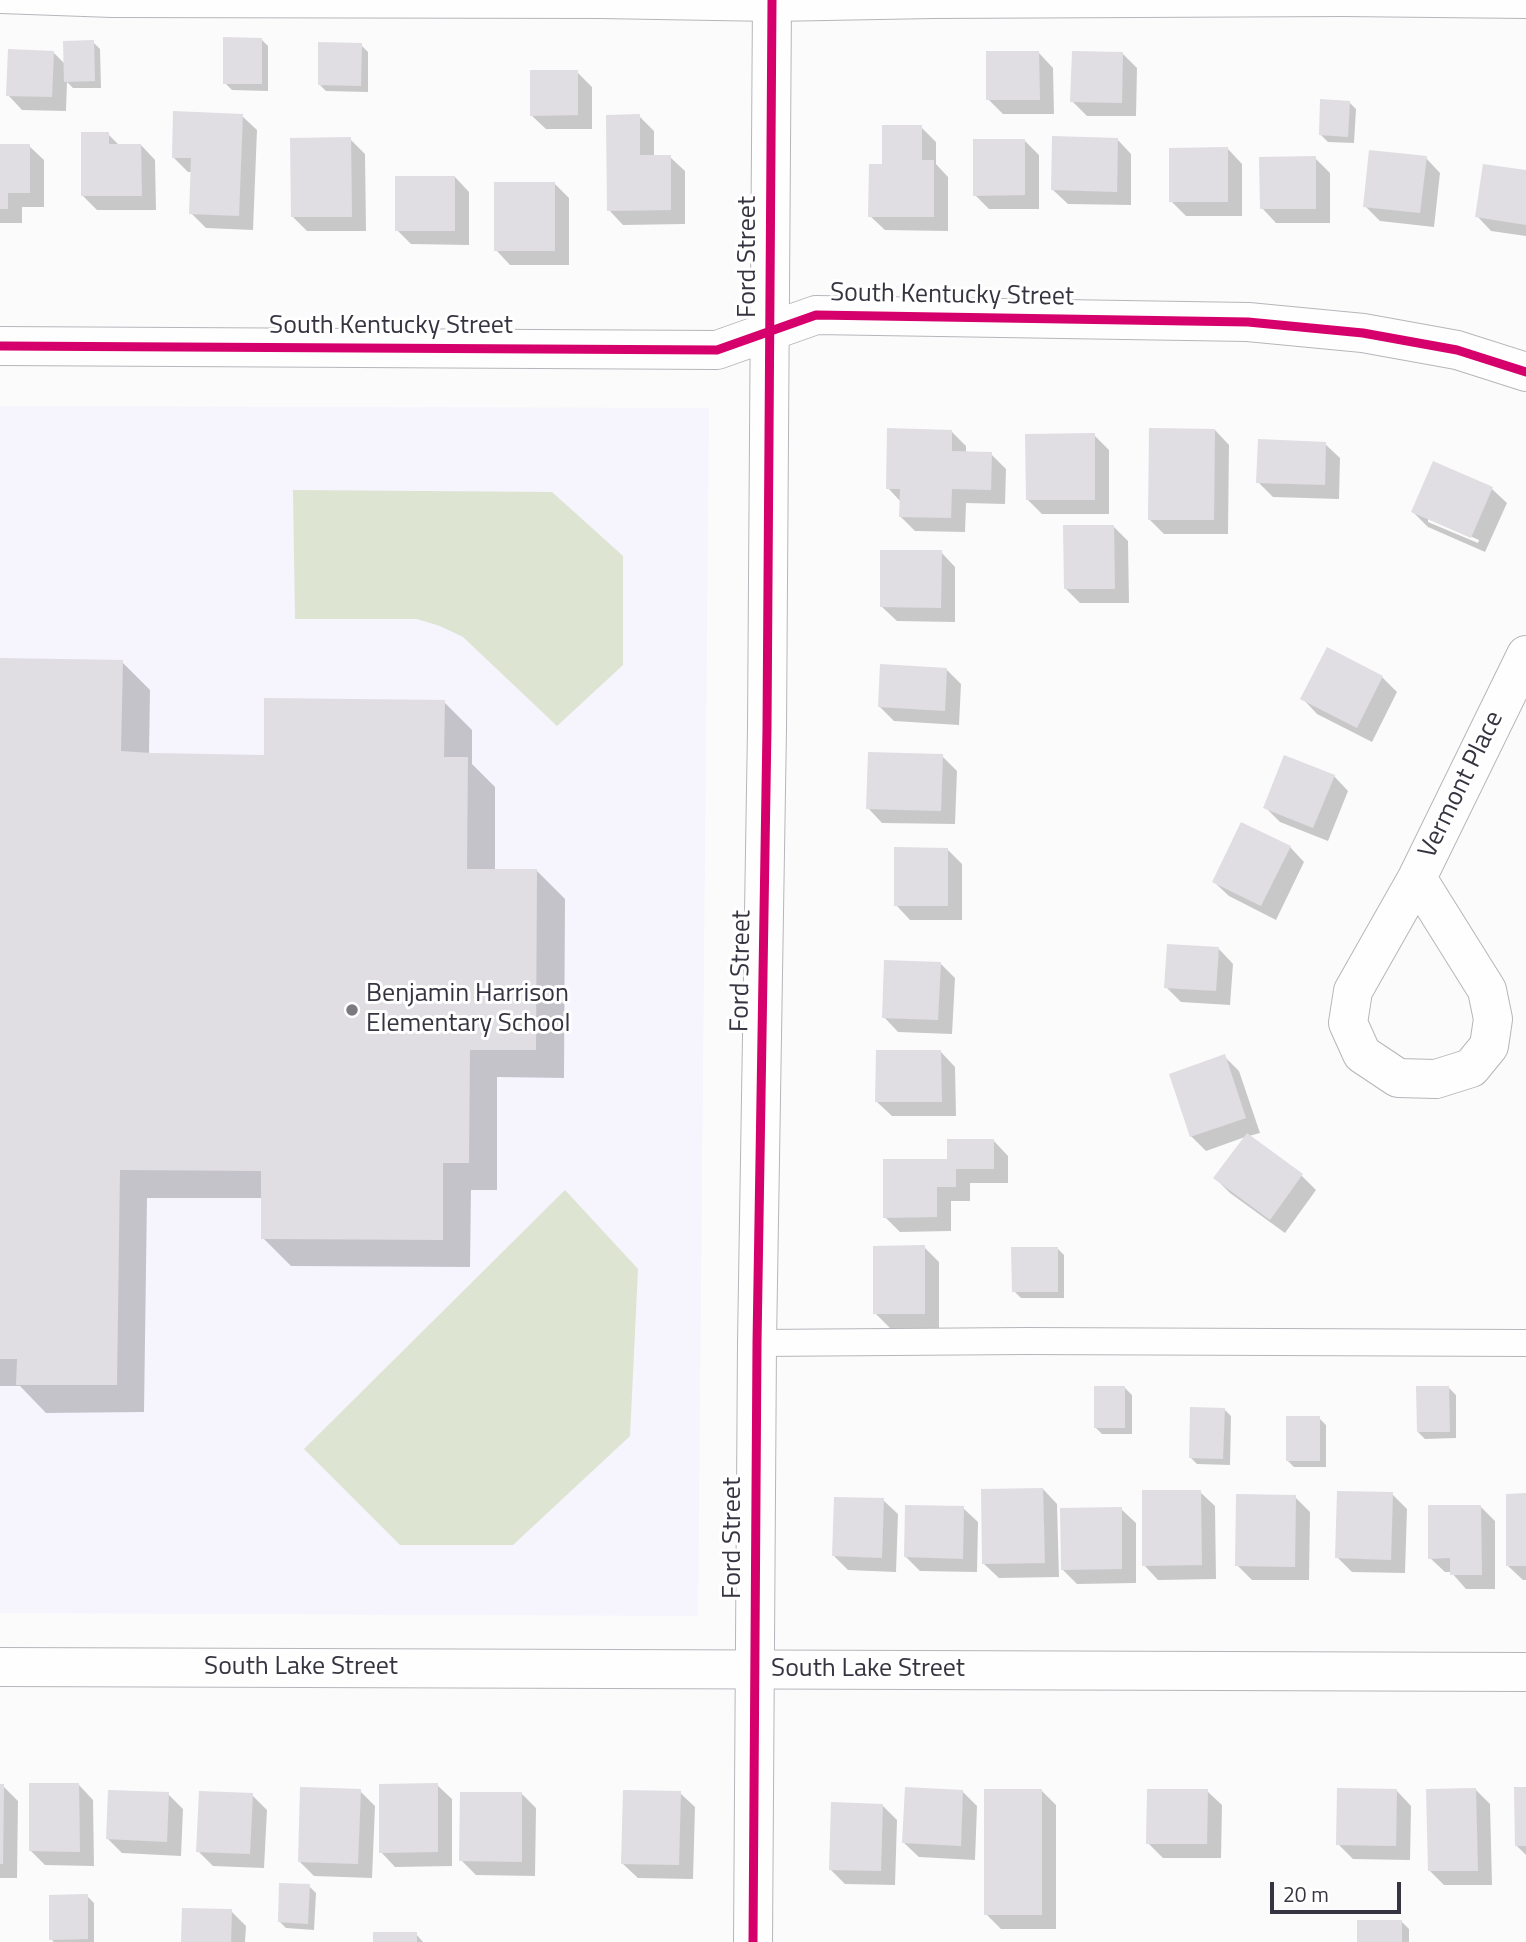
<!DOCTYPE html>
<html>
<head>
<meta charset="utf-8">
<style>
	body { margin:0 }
	#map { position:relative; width:1526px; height:1942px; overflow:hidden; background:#fbfbfb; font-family:"Titillium Web",sans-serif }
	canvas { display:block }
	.scale { position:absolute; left:1270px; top:1882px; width:131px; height:32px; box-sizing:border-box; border:4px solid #363440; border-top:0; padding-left:9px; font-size:21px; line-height:24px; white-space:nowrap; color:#363440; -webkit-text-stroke:5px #fff; paint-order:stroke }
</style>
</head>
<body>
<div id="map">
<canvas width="1526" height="1942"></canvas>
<div class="scale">20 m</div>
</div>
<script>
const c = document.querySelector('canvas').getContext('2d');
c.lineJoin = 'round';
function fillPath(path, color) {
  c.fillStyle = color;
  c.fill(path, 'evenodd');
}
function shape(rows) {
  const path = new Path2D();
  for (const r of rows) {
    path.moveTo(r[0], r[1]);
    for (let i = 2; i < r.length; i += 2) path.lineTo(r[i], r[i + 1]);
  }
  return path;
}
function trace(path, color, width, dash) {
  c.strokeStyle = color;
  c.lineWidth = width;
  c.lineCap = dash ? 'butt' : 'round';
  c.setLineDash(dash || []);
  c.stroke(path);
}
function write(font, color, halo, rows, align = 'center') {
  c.font = font + ' "Titillium Web",sans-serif';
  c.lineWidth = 6;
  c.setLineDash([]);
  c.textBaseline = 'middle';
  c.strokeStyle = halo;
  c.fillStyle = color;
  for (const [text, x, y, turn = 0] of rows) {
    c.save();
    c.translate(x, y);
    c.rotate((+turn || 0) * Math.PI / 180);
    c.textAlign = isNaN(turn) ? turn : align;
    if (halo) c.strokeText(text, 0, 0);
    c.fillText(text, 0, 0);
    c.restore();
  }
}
const built = shape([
	[0,406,709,408,698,1616,0,1613]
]);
const green = shape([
	[293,490,552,492,623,556,623,665,557,726,463,637,440,626,417,619,295,619],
	[565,1190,638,1269,630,1436,513,1545,400,1545,304,1449]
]);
const shadow = shape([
	[261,39,268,46,268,91,232,90,225,83],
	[93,42,100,49,101,88,73,88,67,82,66,111,22,110,8,95,53,52,66,65],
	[361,45,368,52,368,92,326,91,320,85],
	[1039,53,1053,68,1054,114,1003,114,988,99],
	[1123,54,1137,68,1136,116,1087,116,1072,101],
	[577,72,592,87,592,129,546,129,531,115],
	[1349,102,1356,109,1354,143,1328,142,1321,135],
	[242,116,257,130,253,230,206,228,191,213,192,172,188,172,173,157],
	[639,116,654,131,654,157,670,157,685,171,685,224,623,225,609,210],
	[921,127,936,142,936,164,948,177,948,231,885,230,870,216,883,166],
	[108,134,120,146,141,145,155,160,156,210,97,210,83,196],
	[350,139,365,154,366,231,307,231,293,217],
	[1117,139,1131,154,1131,205,1068,204,1053,190],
	[1025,141,1039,155,1039,209,989,209,975,195],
	[0,146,29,146,44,160,44,207,22,207,22,223,0,223],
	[1228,149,1242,164,1242,216,1186,216,1171,201],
	[1315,158,1330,173,1330,223,1276,223,1262,208],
	[1426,158,1440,173,1434,227,1380,221,1365,206],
	[1526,172,1526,236,1491,231,1477,216],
	[455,177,469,192,469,245,411,244,397,230],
	[554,183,569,198,569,265,510,265,496,250],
	[1215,430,1229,445,1228,534,1164,534,1150,520],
	[952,432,966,446,966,453,991,454,1006,469,1005,504,966,503,965,532,915,531,900,516,901,502,888,488],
	[1094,435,1109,450,1109,514,1042,514,1027,499],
	[1325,444,1340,458,1339,499,1273,497,1258,482],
	[1434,463,1492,489,1507,503,1485,552,1428,527,1413,512],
	[1428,518,1479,540,1478,543,1428,522],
	[1113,526,1128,541,1129,603,1080,603,1066,589],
	[941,552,955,567,955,622,897,621,882,607],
	[1328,650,1382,677,1397,692,1372,742,1317,714,1303,699],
	[0,660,122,662,150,690,149,755,266,757,444,702,472,730,472,764,495,787,495,871,537,871,565,899,564,1078,497,1077,497,1190,471,1190,470,1267,291,1266,263,1238,263,1198,147,1198,144,1412,46,1413,20,1386,0,1386],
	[946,669,961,684,959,725,894,721,880,707],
	[942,756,957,771,955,824,882,823,868,808],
	[1334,776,1348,791,1328,841,1280,822,1265,807],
	[1290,847,1304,862,1276,920,1229,896,1214,882],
	[947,849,962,864,962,920,910,920,896,905],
	[1219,949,1233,964,1230,1005,1181,1002,1166,987],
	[940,963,955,978,952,1034,898,1032,884,1017],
	[941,1052,955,1067,956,1116,892,1116,877,1102],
	[1224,1056,1239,1071,1260,1133,1249,1136,1302,1176,1316,1190,1285,1233,1230,1193,1215,1178,1245,1137,1206,1151,1191,1136],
	[994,1141,1008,1156,1008,1183,970,1183,970,1201,951,1201,951,1231,900,1232,885,1217,949,1161],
	[924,1247,939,1262,939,1328,890,1328,875,1313],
	[1057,1248,1064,1255,1064,1298,1021,1298,1014,1291],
	[1125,1388,1132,1395,1132,1434,1102,1434,1095,1427],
	[1449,1388,1456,1395,1456,1438,1425,1439,1418,1432],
	[1224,1409,1231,1416,1230,1465,1197,1464,1190,1457],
	[1319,1418,1326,1425,1326,1467,1294,1467,1287,1460],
	[1043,1489,1057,1504,1059,1577,999,1578,984,1564],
	[1200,1492,1215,1506,1216,1579,1158,1580,1144,1565],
	[1392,1494,1407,1509,1405,1573,1352,1572,1337,1557],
	[1526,1495,1526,1580,1523,1580,1508,1566],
	[1295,1497,1310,1512,1309,1580,1252,1580,1237,1565],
	[883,1500,898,1514,896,1572,848,1570,834,1556],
	[1480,1506,1495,1521,1495,1589,1466,1589,1451,1572,1445,1572,1430,1558],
	[963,1508,978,1522,977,1572,920,1571,905,1556],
	[1121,1509,1136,1523,1136,1583,1077,1584,1062,1569],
	[79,1785,93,1800,94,1866,45,1865,31,1851],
	[437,1785,452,1799,452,1866,395,1867,381,1852],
	[0,1786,3,1786,18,1801,17,1878,0,1878],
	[1526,1788,1526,1855,1516,1845],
	[1475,1789,1490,1804,1492,1885,1444,1885,1430,1871],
	[1041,1790,1056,1805,1056,1929,1001,1929,986,1914],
	[360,1791,375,1806,372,1878,314,1876,299,1861],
	[1207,1791,1222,1805,1221,1858,1163,1858,1148,1843],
	[1397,1791,1411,1806,1410,1860,1353,1859,1338,1844],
	[963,1792,977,1806,975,1860,919,1857,904,1843],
	[521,1793,536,1808,535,1876,476,1875,461,1860],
	[680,1793,695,1807,693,1879,638,1878,623,1864],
	[168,1794,183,1809,181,1856,122,1853,108,1839],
	[252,1795,267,1810,264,1868,213,1866,198,1851],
	[883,1806,897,1820,895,1885,845,1884,830,1869],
	[309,1886,316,1893,314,1930,286,1928,279,1921],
	[87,1896,94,1903,94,1942,54,1942,51,1939],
	[231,1911,246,1926,245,1942,183,1942],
	[1402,1922,1409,1929,1409,1942,1359,1942],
	[416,1934,423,1942,375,1942]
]);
const building = shape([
	[223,37,262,38,262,84,223,84],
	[94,40,95,81,64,82,63,41],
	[318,42,362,43,361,86,318,85],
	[8,49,54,51,52,97,6,96],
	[986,51,1039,51,1040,100,986,100],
	[1072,51,1123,52,1122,103,1070,102],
	[530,70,578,70,578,115,530,116],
	[1320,99,1350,101,1348,137,1319,135],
	[173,111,243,114,239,216,189,214,191,158,172,158],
	[640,114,640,155,671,155,671,210,607,211,606,115],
	[882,125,922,125,922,160,934,160,934,217,868,217,869,164,882,164],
	[81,132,109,132,109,144,141,144,142,196,81,196],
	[1052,136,1118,138,1117,192,1051,190],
	[351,137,352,217,291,217,290,138],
	[973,139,1025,139,1025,195,973,196],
	[0,144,30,144,30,193,8,193,8,209,0,209],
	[1228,147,1228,202,1169,202,1169,148],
	[1369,150,1427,156,1420,213,1363,207],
	[1316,156,1316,209,1260,209,1259,157],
	[1483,164,1526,170,1526,225,1475,217],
	[395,176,455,176,455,231,395,231],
	[494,182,555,182,555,251,494,251],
	[887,428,952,430,952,451,992,452,991,490,952,489,951,518,899,517,900,489,886,489],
	[1149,428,1215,429,1214,520,1148,520],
	[1095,433,1095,500,1026,500,1025,434],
	[1258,439,1326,442,1325,485,1256,483],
	[1433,461,1493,487,1471,538,1411,512],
	[1063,525,1114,525,1115,589,1064,589],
	[880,550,942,550,941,608,880,607],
	[1327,647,1383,676,1357,728,1300,699],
	[0,658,123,660,121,751,151,753,264,755,264,698,445,700,444,757,468,757,467,869,537,869,536,1050,470,1050,469,1163,443,1163,443,1240,261,1239,261,1171,120,1170,117,1385,16,1385,17,1359,0,1359],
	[880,664,947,668,945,711,878,707],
	[868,752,943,754,941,811,866,809],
	[1284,755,1335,775,1313,828,1263,808],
	[1241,822,1291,846,1261,906,1212,882],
	[894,847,948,848,948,906,894,906],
	[1167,944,1219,947,1216,991,1164,988],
	[884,960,941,962,938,1020,882,1018],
	[876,1050,941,1050,942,1102,875,1102],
	[1225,1054,1246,1118,1190,1137,1169,1074],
	[1247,1133,1303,1174,1270,1220,1213,1178],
	[947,1139,994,1139,994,1169,956,1169,956,1187,937,1187,937,1217,883,1218,883,1159,947,1159],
	[925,1245,925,1314,873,1314,873,1246],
	[1011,1247,1058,1247,1058,1292,1012,1292],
	[1094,1386,1125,1386,1125,1428,1094,1428],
	[1416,1386,1449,1386,1450,1432,1417,1432],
	[1190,1407,1225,1408,1223,1459,1189,1458],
	[1286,1416,1320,1416,1320,1461,1286,1461],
	[1043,1488,1045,1563,982,1564,981,1489],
	[1142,1490,1201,1490,1202,1565,1142,1566],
	[1337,1491,1393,1492,1391,1560,1335,1558],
	[1526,1493,1526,1566,1506,1566,1506,1494],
	[1236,1494,1296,1495,1295,1567,1235,1566],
	[834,1497,884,1498,882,1558,832,1556],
	[905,1505,964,1506,963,1559,904,1557],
	[1428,1505,1481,1505,1482,1575,1450,1575,1450,1558,1428,1559],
	[1122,1507,1122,1569,1061,1570,1060,1508],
	[29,1783,79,1783,80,1852,29,1851],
	[438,1783,438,1852,379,1853,379,1784],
	[0,1784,4,1784,3,1864,0,1864],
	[300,1787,361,1789,358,1864,298,1862],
	[905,1787,963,1790,961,1846,902,1843],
	[1514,1787,1526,1787,1526,1846,1515,1846],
	[1337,1788,1397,1789,1396,1846,1336,1845],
	[1476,1788,1478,1871,1428,1871,1426,1789],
	[984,1789,1042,1789,1042,1915,984,1915],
	[1147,1789,1208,1789,1207,1844,1146,1844],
	[108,1790,169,1792,167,1842,106,1839],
	[623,1790,681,1791,679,1865,621,1864],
	[199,1791,253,1793,250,1854,196,1852],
	[460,1792,522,1792,522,1862,459,1861],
	[831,1802,883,1804,881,1871,829,1870],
	[279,1883,310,1884,308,1924,278,1922],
	[88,1894,88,1939,49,1940,49,1895],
	[182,1908,232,1909,231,1942,181,1942],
	[1357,1920,1402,1920,1402,1942,1357,1942],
	[373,1932,417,1932,417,1942,373,1942]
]);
const service = shape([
	[0,0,112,4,600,5,772,8,933,5,1343,3,1526,5],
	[757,1343,1026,1341,1526,1343]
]);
const minor = shape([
	[0,346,717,350,816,315,1248,322,1363,333,1457,350,1526,372],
	[1417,878,1487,990,1493,1019,1489,1046,1471,1068,1436,1079,1398,1078,1362,1054,1348,1023,1353,991,1417,878,1526,655],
	[0,1667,1526,1672]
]);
const tertiary = shape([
	[753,1942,757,1343,767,728,772,0]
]);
const cycleway = shape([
	[0,346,717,350,816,315,1248,322,1363,333,1457,350,1526,372],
	[753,1942,757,1343,767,728,772,0]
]);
const markers = [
	[352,1010,7,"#7b7a81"]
];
const streetNames = [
	["Ford Street",749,257,-90],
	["South Kentucky Street",952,296,1],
	["South Kentucky Street",391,327],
	["Vermont Place",1462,785,-64],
	["Ford Street",742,971,-89],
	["Ford Street",734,1538,-90],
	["South Lake Street",301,1668],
	["South Lake Street",868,1670]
];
const poiNames = [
	["Benjamin Harrison",366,995],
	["Elementary School",366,1025]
];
fillPath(built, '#f6f4fd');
fillPath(green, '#dde4d1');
fillPath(shadow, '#0003');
fillPath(building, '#e0dde3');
trace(service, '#b7b5bb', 28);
trace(minor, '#b7b5bb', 40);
trace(tertiary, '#b7b5bb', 40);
trace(service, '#fefefe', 26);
trace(minor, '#fefefe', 38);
trace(tertiary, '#fefefe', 38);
trace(cycleway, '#d6006c', 9);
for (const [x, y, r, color] of markers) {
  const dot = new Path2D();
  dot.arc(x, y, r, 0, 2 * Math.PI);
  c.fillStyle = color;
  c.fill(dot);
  trace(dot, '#fff', 2.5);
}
write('26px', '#363440', '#fff', streetNames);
write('26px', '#363440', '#fff', poiNames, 'left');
</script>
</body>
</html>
